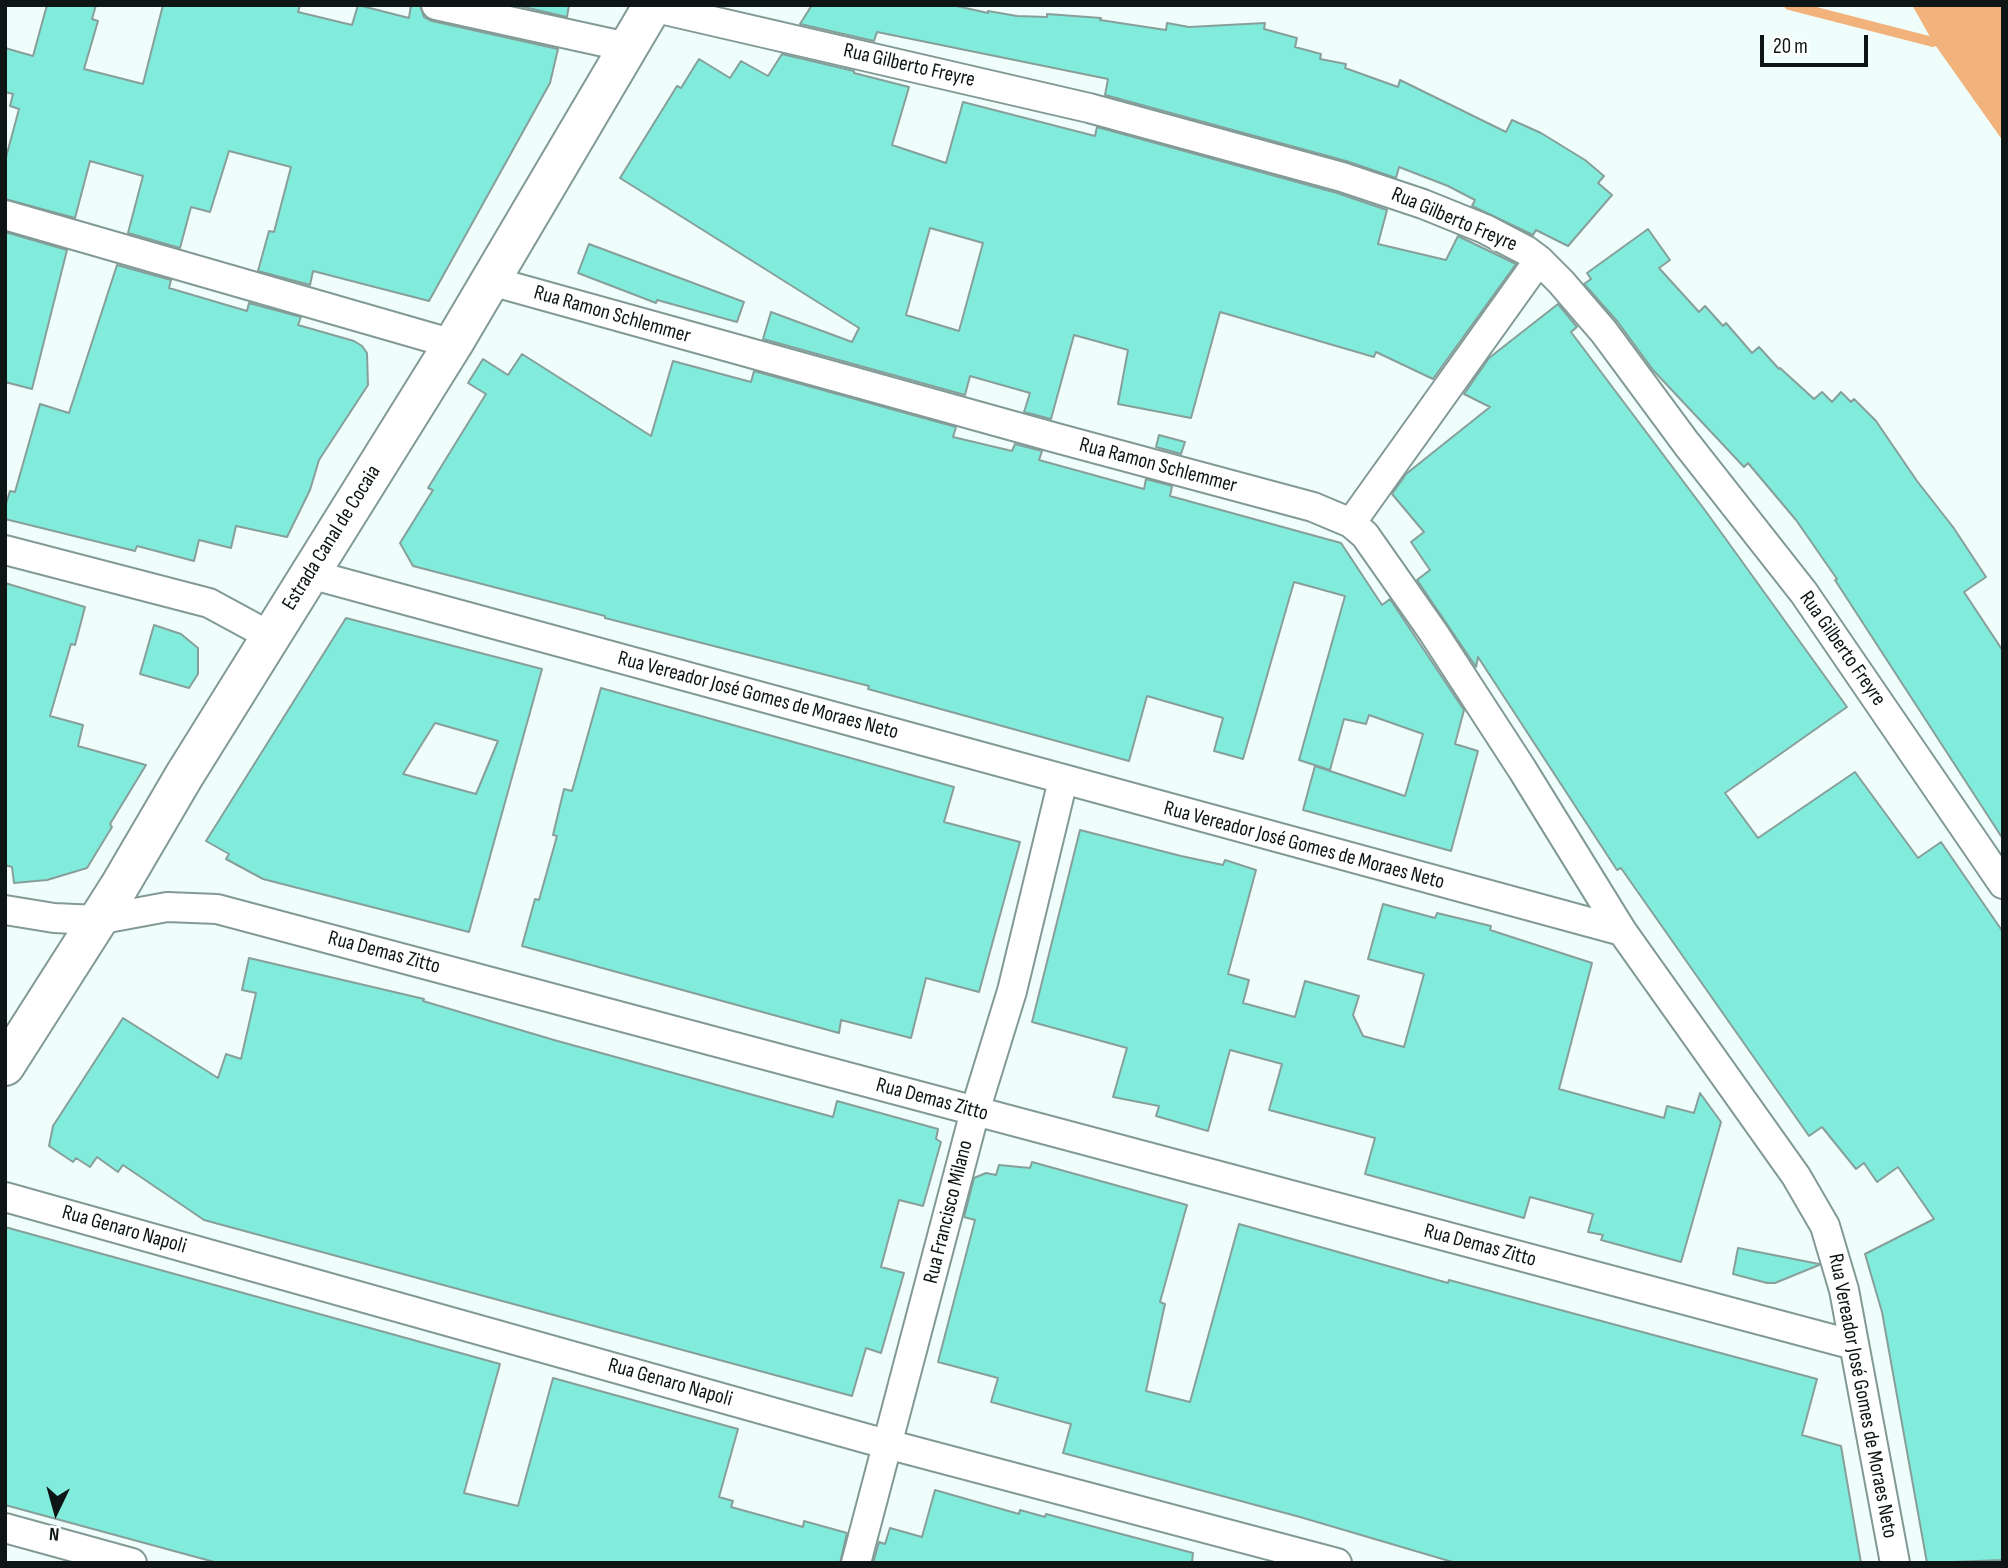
<!DOCTYPE html>
<html>
<head>
<meta charset="utf-8">
<style>
	body { margin:0 }
	#map { position:relative; width:2008px; height:1568px; overflow:hidden; background:#effefb; font-family:"Sofia Sans Condensed",sans-serif }
	canvas { display:block }
	.frame { position:absolute; inset:0; border:7px solid #0d1614; pointer-events:none }
	.north { position:absolute; left:21px; top:1477px; width:70px; height:70px; -webkit-text-stroke:5px #fff; paint-order:stroke; rotate:185deg; font-size:19px; font-weight:700; line-height:28px; text-align:center; color:#0d1614 }
	.north::after { content:''; display:block; margin:auto; width:24px; height:32px; background:#0d1614; clip-path:polygon(50% 0,100% 100%,50% 72%,0 100%) }
	.scale { position:absolute; left:1760px; top:35px; width:108px; height:32px; box-sizing:border-box; border:4px solid #0d1614; border-top:0; padding-left:9px; font-size:21px; line-height:24px; white-space:nowrap; color:#0d1614; -webkit-text-stroke:5px #fff; paint-order:stroke }
</style>
</head>
<body>
<div id="map">
<canvas width="2008" height="1568"></canvas>
<div class="frame"></div>
<div class="north">N</div>
<div class="scale">20 m</div>
</div>
<script>
const c = document.querySelector('canvas').getContext('2d');
c.lineJoin = 'round';
function fillPath(path, color) {
  c.fillStyle = color;
  c.fill(path, 'evenodd');
}
function shape(rows) {
  const path = new Path2D();
  for (const r of rows) {
    path.moveTo(r[0], r[1]);
    for (let i = 2; i < r.length; i += 2) path.lineTo(r[i], r[i + 1]);
  }
  return path;
}
function trace(path, color, width, dash) {
  c.strokeStyle = color;
  c.lineWidth = width;
  c.lineCap = dash ? 'butt' : 'round';
  c.setLineDash(dash || []);
  c.stroke(path);
}
function write(font, color, halo, rows, align = 'center') {
  c.font = font + ' "Sofia Sans Condensed",sans-serif';
  c.lineWidth = 7;
  c.setLineDash([]);
  c.textBaseline = 'middle';
  c.strokeStyle = halo;
  c.fillStyle = color;
  for (const [text, x, y, turn = 0] of rows) {
    c.save();
    c.translate(x, y);
    c.rotate((+turn || 0) * Math.PI / 180);
    c.textAlign = isNaN(turn) ? turn : align;
    if (halo) c.strokeText(text, 0, 0);
    c.fillText(text, 0, 0);
    c.restore();
  }
}
const water = shape([
	[1912,5,2003,5,2003,141,1933,42]
]);
const stream = shape([
	[1789,5,1933,42]
]);
const building = shape([
	[47,5,96,5,92,19,98,21,84,69,143,84,163,5,300,5,298,12,352,25,358,5,409,18,411,5,420,5,424,17,432,21,558,49,550,83,429,301,313,271,310,285,258,271,269,231,274,232,291,167,229,151,210,212,191,207,180,248,128,233,143,176,90,161,75,218,5,199,5,161,19,109,10,106,13,94,5,92,5,48,33,56,47,5],
	[515,5,569,5,567,17,515,5],
	[812,5,952,5,988,13,988,11,1017,16,1047,17,1047,14,1101,18,1100,20,1166,30,1167,23,1189,27,1265,23,1264,29,1297,38,1295,47,1321,54,1320,59,1346,64,1345,68,1398,87,1400,80,1506,132,1512,120,1541,133,1585,160,1604,176,1598,183,1612,195,1568,246,1536,230,1533,235,1472,206,1475,200,1448,186,1399,167,1396,178,1346,161,1105,95,1108,79,877,32,874,41,800,24,812,5],
	[782,54,854,71,854,73,909,87,892,145,946,163,963,102,1095,136,1097,127,1337,193,1387,210,1378,244,1446,260,1458,236,1516,264,1433,379,1376,352,1374,357,1220,312,1191,418,1118,404,1128,350,1074,335,1051,419,1024,412,1030,393,970,376,965,395,763,339,771,312,852,342,859,328,620,178,677,86,681,88,699,59,730,78,741,61,768,76,782,54],
	[930,228,983,243,959,331,906,315,930,228],
	[1648,229,1670,260,1659,268,1699,312,1705,306,1723,326,1726,323,1752,353,1759,347,1779,369,1780,368,1814,399,1822,392,1832,402,1841,392,1851,402,1854,399,1876,421,1917,481,1953,527,1986,577,1964,592,2003,651,2003,839,1835,580,1837,579,1796,520,1748,463,1744,467,1653,370,1617,321,1584,284,1591,279,1587,273,1648,229],
	[5,232,67,250,32,389,5,382,5,232],
	[589,244,744,302,737,322,657,300,656,303,578,273,589,244],
	[117,265,171,280,169,288,247,311,249,303,301,317,298,325,354,341,362,346,367,353,368,385,319,460,310,490,287,537,236,526,231,548,199,540,194,561,137,546,135,551,5,519,5,507,10,491,15,492,40,404,69,413,117,265],
	[1558,304,1577,327,1571,332,1707,513,1847,707,1725,793,1758,838,1855,772,1918,858,1941,842,2003,932,2003,1560,1927,1563,1882,1312,1865,1254,1934,1219,1898,1167,1877,1182,1864,1163,1856,1169,1822,1127,1809,1136,1621,868,1617,870,1478,657,1476,667,1417,580,1430,570,1411,542,1424,532,1392,494,1406,474,1490,407,1464,394,1489,358,1558,304],
	[522,354,651,436,673,361,751,382,754,371,956,427,953,437,1012,451,1015,444,1042,451,1039,460,1144,489,1146,479,1172,486,1170,496,1341,543,1382,605,1390,599,1464,710,1455,744,1478,751,1451,851,1303,810,1315,766,1405,796,1423,734,1369,715,1366,724,1344,719,1330,770,1299,760,1345,596,1294,582,1243,759,1214,751,1223,718,1147,696,1129,761,868,689,869,686,605,618,605,616,413,566,400,543,433,490,428,488,486,394,468,383,483,359,508,375,522,354],
	[1159,435,1185,442,1181,454,1156,447,1159,435],
	[5,583,85,607,75,645,71,644,50,716,83,725,78,746,146,765,110,824,112,827,87,868,47,880,14,883,12,867,5,865,5,583],
	[346,618,542,669,469,932,263,879,226,859,229,854,206,841,346,618],
	[435,723,498,741,476,794,403,774,435,723],
	[154,625,181,634,198,648,198,674,189,688,140,674,154,625],
	[601,688,954,787,944,822,1020,842,979,992,926,978,911,1038,841,1020,839,1033,522,946,535,899,539,900,557,836,553,835,564,789,572,791,601,688],
	[1080,830,1181,856,1223,865,1225,860,1256,870,1228,974,1249,980,1243,1003,1295,1017,1305,981,1359,996,1353,1015,1363,1036,1404,1047,1424,974,1368,959,1383,904,1435,918,1437,913,1491,926,1490,930,1592,963,1559,1089,1664,1118,1667,1106,1694,1113,1700,1093,1721,1122,1681,1262,1601,1240,1603,1235,1588,1232,1593,1214,1530,1197,1524,1218,1365,1174,1375,1138,1269,1110,1282,1064,1230,1050,1208,1131,1156,1116,1159,1106,1113,1097,1127,1048,1032,1022,1080,830],
	[249,958,424,999,423,1001,554,1040,833,1117,837,1101,938,1129,936,1139,941,1142,923,1206,899,1200,881,1267,904,1273,881,1353,866,1348,852,1396,204,1220,123,1165,118,1172,97,1157,90,1167,76,1158,73,1162,49,1146,53,1126,123,1018,218,1078,226,1054,241,1059,256,993,242,990,249,958],
	[1032,1162,1187,1205,1160,1302,1165,1304,1146,1391,1190,1402,1239,1224,1448,1283,1449,1280,1817,1379,1802,1435,1841,1446,1861,1563,1456,1563,1300,1517,1063,1453,1071,1424,991,1402,998,1378,938,1362,975,1220,964,1217,974,1178,986,1173,996,1175,999,1165,1030,1168,1032,1162],
	[5,1227,500,1364,464,1493,518,1506,553,1378,738,1429,719,1497,733,1501,731,1507,803,1527,804,1521,847,1533,840,1563,218,1563,5,1505,5,1227],
	[1738,1248,1819,1264,1819,1265,1775,1283,1767,1283,1733,1274,1738,1248],
	[935,1490,1019,1514,1020,1510,1045,1517,1046,1514,1193,1553,1192,1563,873,1563,879,1542,885,1544,890,1528,922,1537,935,1490]
]);
const street = shape([
	[436,5,627,47],
	[652,7,1089,108,1342,177,1423,204,1485,229,1527,251,1539,260,1561,282,1604,332,1686,443,1804,593,2003,884],
	[5,215,453,344],
	[491,281,1060,439,1313,507,1351,523,1365,535,1433,632,1522,769,1622,931,1796,1176,1825,1226,1844,1290,1895,1563],
	[1351,523,1539,260],
	[5,550,209,603,270,636],
	[310,574,1622,931],
	[5,910,54,918,97,920,167,907,217,909,1854,1345],
	[5,1197,868,1439,1337,1563],
	[5,1528,132,1563],
	[856,1563,975,1111,1012,991,1063,780]
]);
const secondary = shape([
	[5,1066,119,887,184,776,453,344,653,5]
]);
const streetNames = [
	["Rua Gilberto Freyre",909,66,13],
	["Rua Gilberto Freyre",1454,220,23],
	["Rua Ramon Schlemmer",612,315,16],
	["Rua Ramon Schlemmer",1158,466,15],
	["Estrada Canal de Cocaia",332,538,-58],
	["Rua Gilberto Freyre",1842,649,55],
	["Rua Vereador José Gomes de Moraes Neto",758,696,15],
	["Rua Vereador José Gomes de Moraes Neto",1304,846,15],
	["Rua Demas Zitto",384,953,15],
	["Rua Demas Zitto",932,1100,15],
	["Rua Francisco Milano",949,1212,-76],
	["Rua Genaro Napoli",124,1230,16],
	["Rua Demas Zitto",1480,1246,15],
	["Rua Genaro Napoli",670,1383,16],
	["Rua Vereador José Gomes de Moraes Neto",1862,1396,79]
];
fillPath(water, '#f1b27c');
trace(stream, '#f1b27c', 10);
fillPath(building, '#82ecdc');
trace(building, '#879f9b', 2);
trace(street, '#829a96', 32);
trace(secondary, '#829a96', 42);
trace(street, '#fff', 28);
trace(secondary, '#fff', 38);
write('21px', '#0d1614', '#fff', streetNames);
</script>
</body>
</html>
